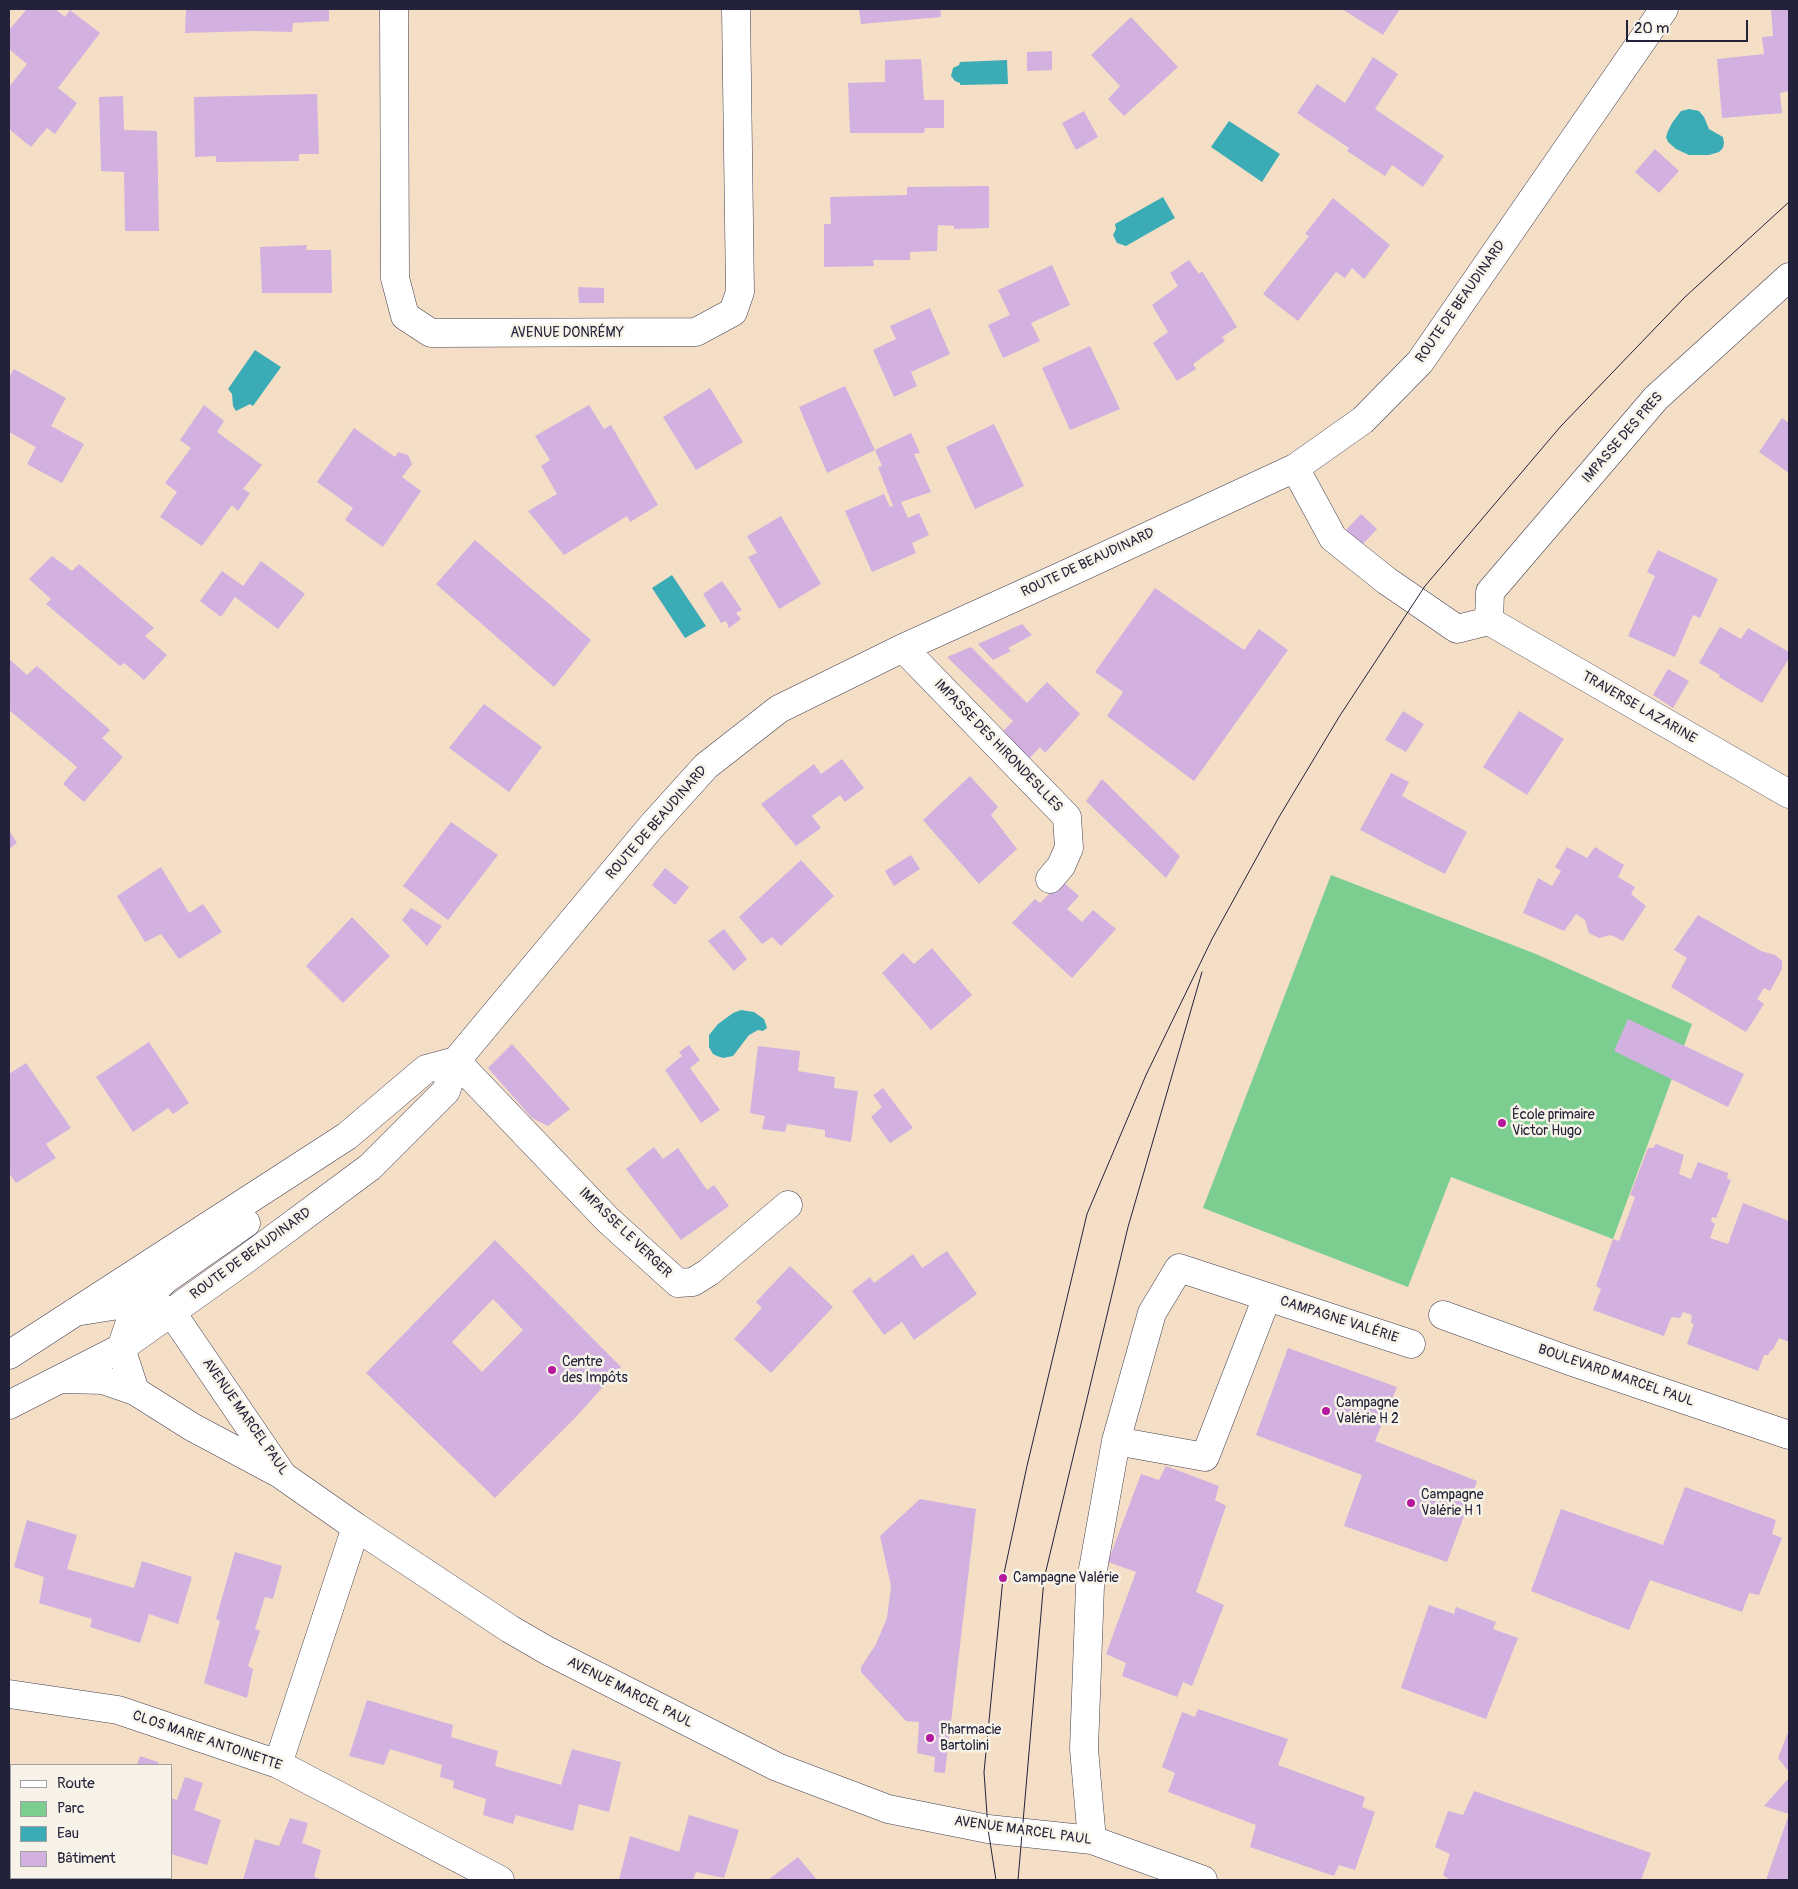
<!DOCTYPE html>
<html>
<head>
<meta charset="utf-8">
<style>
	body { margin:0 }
	#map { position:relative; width:1798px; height:1889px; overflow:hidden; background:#f4dfc6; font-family:Pangolin,sans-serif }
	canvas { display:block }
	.frame { position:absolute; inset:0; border:10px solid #22223b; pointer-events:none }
	.legend { position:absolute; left:10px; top:1764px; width:162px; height:115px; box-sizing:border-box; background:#f7f3e8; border:1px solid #a29fa3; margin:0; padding:6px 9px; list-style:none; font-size:15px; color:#22223b }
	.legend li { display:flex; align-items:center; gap:10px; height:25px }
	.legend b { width:25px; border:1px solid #a29fa3 }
	.scale { position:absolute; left:1626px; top:20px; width:122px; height:22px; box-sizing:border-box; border:2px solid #22223b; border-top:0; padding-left:6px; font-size:15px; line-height:18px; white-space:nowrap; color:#22223b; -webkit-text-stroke:4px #f7f3e8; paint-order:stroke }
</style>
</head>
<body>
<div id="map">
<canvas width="1798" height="1889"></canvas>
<div class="frame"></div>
<ul class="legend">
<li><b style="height:6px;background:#fff"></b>Route</li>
<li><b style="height:14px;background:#7cce90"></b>Parc</li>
<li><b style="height:14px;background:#3bacb6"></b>Eau</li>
<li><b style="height:14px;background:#d2b0e0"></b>Bâtiment</li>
</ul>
<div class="scale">20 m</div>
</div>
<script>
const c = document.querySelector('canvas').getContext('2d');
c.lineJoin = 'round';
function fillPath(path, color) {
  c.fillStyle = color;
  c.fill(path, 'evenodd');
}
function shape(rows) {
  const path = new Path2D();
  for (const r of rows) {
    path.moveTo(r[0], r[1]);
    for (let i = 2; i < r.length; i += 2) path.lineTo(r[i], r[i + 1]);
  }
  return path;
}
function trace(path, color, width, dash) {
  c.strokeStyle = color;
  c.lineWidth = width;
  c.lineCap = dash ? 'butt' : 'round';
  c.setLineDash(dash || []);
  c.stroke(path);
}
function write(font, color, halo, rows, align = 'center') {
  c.font = font + ' Pangolin,sans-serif';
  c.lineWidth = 5;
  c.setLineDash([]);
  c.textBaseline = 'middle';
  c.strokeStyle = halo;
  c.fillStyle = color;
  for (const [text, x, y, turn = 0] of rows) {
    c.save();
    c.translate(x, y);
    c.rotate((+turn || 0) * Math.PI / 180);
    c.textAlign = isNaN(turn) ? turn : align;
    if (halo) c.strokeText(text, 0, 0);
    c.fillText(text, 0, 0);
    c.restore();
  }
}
const green = shape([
	[1331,875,1536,954,1692,1024,1613,1239,1451,1177,1408,1287,1203,1208]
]);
const water = shape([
	[1007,60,1008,84,960,85,960,83,955,81,951,76,953,68,959,65,960,62],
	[1689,109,1699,111,1704,117,1709,129,1723,137,1724,143,1723,148,1719,152,1709,155,1689,155,1676,149,1668,142,1666,137,1668,131,1672,123,1681,111],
	[1229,121,1280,154,1262,182,1211,147],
	[1163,197,1175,218,1126,246,1117,243,1113,235,1116,229,1115,224],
	[255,350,281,367,253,406,250,404,236,411,233,406,232,394,228,389],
	[672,575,706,626,685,638,652,588],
	[741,1010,754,1012,764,1019,767,1028,763,1031,758,1030,749,1035,733,1056,723,1058,717,1056,713,1054,709,1047,709,1035,718,1024,733,1013]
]);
const building = shape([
	[27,9,55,9,65,17,70,10,100,33,58,88,77,103,55,134,47,128,31,147,9,129,9,87,27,64,9,49,9,30],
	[186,9,329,9,329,21,293,23,292,32,255,31,185,33],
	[859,9,940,9,941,17,861,24],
	[1342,9,1400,9,1383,35],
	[1771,9,1789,9,1789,91,1780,93,1782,113,1722,118,1717,59,1764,54,1762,37,1773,36],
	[1131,17,1178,67,1124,116,1108,99,1120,86,1091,55],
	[1052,51,1052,70,1027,71,1027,52],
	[1373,57,1398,74,1375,109,1444,156,1423,187,1392,165,1385,176,1347,151,1349,148,1297,113,1317,84,1345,103],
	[921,59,924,100,944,100,944,128,925,128,924,133,850,133,848,83,885,82,885,60],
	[317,94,319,154,299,154,299,161,216,162,216,156,195,157,194,97],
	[123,96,124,130,157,131,159,231,125,231,124,172,101,171,99,97],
	[1084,111,1098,137,1076,150,1062,123],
	[1655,149,1679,171,1659,193,1635,172],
	[989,186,989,228,954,229,954,226,938,225,937,251,910,252,910,260,873,260,874,266,824,267,824,224,831,224,830,197,907,195,907,187],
	[1333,198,1390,245,1364,279,1352,268,1345,278,1336,272,1298,321,1263,294,1309,236,1305,234],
	[307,245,306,250,331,250,332,293,262,293,260,247],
	[1189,260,1199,274,1202,271,1237,327,1222,337,1225,341,1193,364,1196,369,1177,381,1153,343,1168,332,1152,305,1178,286,1170,273],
	[1052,265,1070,305,1031,323,1040,341,1003,358,988,325,1010,315,998,290],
	[578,287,604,288,604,303,579,303],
	[930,308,950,354,911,372,917,386,894,397,873,350,896,339,890,326],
	[1090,346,1120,409,1070,430,1042,368],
	[14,369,66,398,51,426,84,444,62,483,27,464,36,447,9,432,9,377],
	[845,386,875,450,911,433,920,453,914,454,931,492,901,502,908,518,919,513,929,535,912,543,916,553,872,572,845,511,884,494,890,507,893,506,878,467,882,466,875,450,827,473,799,407],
	[710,388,743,442,696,470,663,417],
	[204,405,224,421,217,432,262,465,243,489,250,493,238,511,232,505,202,546,160,517,177,492,165,483,191,448,180,440],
	[589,405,604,429,611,425,658,505,630,522,627,516,564,555,528,511,557,494,541,466,550,460,535,436],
	[1782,418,1789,423,1789,473,1759,452],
	[994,424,1024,486,975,509,946,447],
	[354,428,395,457,398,452,408,455,412,464,402,477,421,491,383,547,345,520,353,508,317,482],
	[1361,514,1377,529,1363,544,1346,530],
	[781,516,821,584,779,609,748,557,757,553,747,536],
	[475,540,591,640,554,687,436,584],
	[1658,550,1718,579,1700,618,1693,615,1675,657,1628,636,1655,576,1647,572],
	[52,556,72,571,79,564,154,628,145,636,167,655,144,680,124,663,120,666,46,604,51,599,29,579],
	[261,561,305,594,278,629,235,597,221,617,200,601,222,571,243,586],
	[722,581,742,610,736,613,741,619,729,628,726,621,721,623,703,594],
	[1155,588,1244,650,1259,629,1288,650,1194,781,1107,716,1123,692,1095,672],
	[1022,624,1032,635,1008,648,1011,651,993,660,978,644],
	[1720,627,1741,639,1748,628,1789,652,1789,658,1762,703,1719,677,1720,675,1699,663],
	[971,647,1027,703,1047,682,1080,714,1045,753,1040,747,1027,761,1000,734,1013,721,947,657],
	[9,659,27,675,37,666,110,730,102,738,123,757,84,802,63,784,77,767,9,710],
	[1668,669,1689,681,1673,708,1653,695],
	[484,704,542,747,509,792,449,748],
	[1403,711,1424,724,1406,752,1385,740],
	[1519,711,1564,739,1527,795,1483,767],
	[842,759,864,788,845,802,840,795,812,816,821,828,796,846,761,804,814,764,821,774],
	[1391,773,1409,782,1402,796,1467,832,1445,874,1360,830],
	[970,776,998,807,991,815,1017,849,979,884,923,820],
	[1102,779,1180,856,1166,878,1086,801],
	[451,822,498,855,448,920,403,886],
	[9,830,17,843,9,849],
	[1567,847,1587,858,1595,847,1624,865,1618,877,1635,887,1631,894,1646,906,1623,941,1611,935,1599,938,1589,933,1585,920,1576,914,1564,931,1523,913,1538,878,1552,886,1561,871,1555,867],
	[911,855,920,869,894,886,885,871],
	[801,860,834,896,781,946,772,937,762,944,739,917],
	[161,867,189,913,203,904,222,932,179,959,161,934,145,942,117,896],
	[665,868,689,887,675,905,652,885],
	[1062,881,1079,896,1067,909,1082,922,1093,910,1116,929,1072,978,1012,923,1035,899,1040,903],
	[411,908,442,926,427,946,402,920],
	[1698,915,1761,951,1775,955,1782,961,1782,969,1770,991,1764,988,1757,999,1764,1004,1746,1032,1671,987,1687,958,1674,950],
	[352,917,390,956,343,1003,306,966],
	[724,929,747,959,734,971,708,941],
	[932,948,972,995,931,1030,882,973,903,953,914,964],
	[1628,1019,1744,1074,1728,1107,1614,1051],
	[149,1042,189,1103,173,1114,168,1108,133,1132,96,1077],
	[512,1044,570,1109,548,1126,532,1118,488,1068],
	[689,1045,700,1060,690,1068,720,1110,701,1123,665,1070,682,1056,679,1052],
	[758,1046,800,1051,798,1071,835,1077,834,1088,858,1091,851,1142,825,1137,825,1130,787,1124,785,1132,762,1129,765,1116,750,1113],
	[26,1063,71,1128,46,1144,56,1158,16,1183,9,1173,9,1074],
	[883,1088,913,1128,890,1143,871,1117,882,1107,873,1095],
	[1656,1144,1684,1155,1679,1174,1691,1179,1698,1162,1728,1173,1727,1179,1731,1180,1716,1218,1712,1217,1711,1221,1715,1224,1710,1238,1728,1244,1743,1203,1789,1221,1789,1342,1779,1338,1772,1351,1771,1350,1768,1355,1764,1355,1758,1371,1687,1344,1694,1324,1691,1323,1692,1315,1683,1312,1680,1318,1672,1317,1670,1320,1664,1336,1593,1310,1601,1289,1596,1286,1613,1239,1619,1241,1635,1197,1630,1195,1648,1148,1653,1148],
	[654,1147,663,1159,678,1148,707,1190,714,1185,729,1206,681,1240,626,1169],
	[495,1240,621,1367,575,1418,495,1498,366,1373],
	[493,1299,523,1330,482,1372,452,1342],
	[947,1251,977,1294,914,1340,902,1322,884,1335,852,1291,870,1277,874,1283,913,1254,922,1268],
	[790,1266,833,1307,771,1373,734,1339,762,1308,756,1302],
	[1288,1348,1397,1387,1375,1441,1477,1481,1447,1562,1344,1526,1362,1475,1256,1435],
	[1166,1466,1219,1486,1215,1500,1226,1506,1196,1592,1224,1605,1192,1686,1183,1682,1177,1697,1122,1676,1126,1663,1106,1654,1136,1572,1108,1562,1141,1474,1159,1480],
	[1685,1487,1776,1520,1772,1534,1782,1538,1759,1595,1749,1593,1742,1612,1650,1580,1629,1630,1531,1591,1561,1509,1663,1545],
	[920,1499,976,1509,945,1773,934,1772,935,1757,917,1753,919,1722,906,1721,861,1672,861,1667,876,1644,887,1618,891,1586,880,1536],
	[27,1520,77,1535,67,1569,134,1588,142,1561,192,1577,178,1624,149,1614,140,1643,90,1627,92,1619,39,1603,44,1577,14,1567],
	[235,1552,282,1566,273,1599,265,1597,255,1629,260,1631,248,1666,253,1669,247,1698,204,1683,220,1621,216,1619],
	[1429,1605,1454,1614,1456,1607,1496,1622,1493,1629,1518,1638,1486,1719,1401,1688],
	[367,1700,453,1725,451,1737,498,1751,495,1766,561,1785,572,1749,621,1762,609,1812,579,1804,573,1831,516,1815,513,1824,483,1815,486,1799,453,1788,454,1781,440,1777,442,1765,390,1749,384,1765,349,1756],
	[1198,1709,1288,1739,1278,1765,1365,1797,1362,1807,1375,1812,1355,1870,1339,1865,1334,1876,1250,1847,1256,1825,1168,1792,1175,1773,1162,1767,1182,1712,1195,1717],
	[1789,1730,1789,1772,1778,1758],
	[140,1756,158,1762,158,1765,137,1765],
	[185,1777,203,1783,194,1810,221,1820,207,1865,171,1854,171,1798,177,1800],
	[1789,1778,1789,1880,1766,1880,1789,1814,1764,1806],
	[1474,1791,1651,1853,1641,1880,1450,1880,1443,1875,1450,1854,1435,1847,1448,1811,1463,1815],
	[9,1810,11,1812,11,1878,71,1878,69,1880,9,1880],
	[689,1815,739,1830,724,1878,696,1872,693,1880,619,1880,630,1836,679,1852],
	[290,1818,308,1823,302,1843,321,1850,314,1877,324,1880,243,1880,255,1839,279,1846],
	[798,1857,817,1880,768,1880]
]);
const minor = shape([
	[394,9,395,278,405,316,431,333,696,332,733,312,740,292,736,9],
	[1295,468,1333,538,1387,581,1457,629,1489,621],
	[1489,621,1490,592,1656,398,1789,277],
	[1489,621,1789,794],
	[903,648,1067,817,1069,848,1061,866,1050,879],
	[456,1061,608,1220,678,1283,693,1282,709,1272,788,1205],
	[246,1223,166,1279,140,1304,134,1311,121,1348,135,1391,192,1427,280,1474],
	[75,1312,125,1304,155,1304,172,1313,283,1476,356,1527,510,1629,548,1651,777,1767,888,1809,988,1829,1092,1840,1203,1880],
	[1443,1315,1573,1362,1789,1435],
	[9,1355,347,1136,426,1069,456,1061],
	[63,1379,103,1380,135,1391],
	[9,1405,121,1348,242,1262,370,1167,446,1091,456,1061,650,828,706,766,779,709,903,648,1064,575,1295,468,1363,420,1420,362,1664,9],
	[1116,1441,1205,1457,1267,1297],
	[9,1694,118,1710,278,1764,500,1880],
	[278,1764,356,1527],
	[1092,1840,1084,1749,1090,1586,1116,1441,1152,1313,1179,1268,1411,1344]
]);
const tram = shape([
	[996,1880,988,1829,984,1772,1003,1578,1027,1466,1087,1214,1146,1075,1212,939,1279,817,1339,717,1425,586,1561,426,1685,297,1789,202],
	[1018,1880,1044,1579,1128,1227,1202,972]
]);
const markers = [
	[1502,1123,5,"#b5179e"],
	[552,1370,5,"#b5179e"],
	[1326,1411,5,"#b5179e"],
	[1411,1503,5,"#b5179e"],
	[1003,1578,5,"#b5179e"],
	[930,1738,5,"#b5179e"]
];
const streetNames = [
	["ROUTE DE BEAUDINARD",1461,302,-55],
	["AVENUE DONRÉMY",567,333],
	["IMPASSE DES PRES",1623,438,-49],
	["ROUTE DE BEAUDINARD",1088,563,-25],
	["TRAVERSE LAZARINE",1639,708,30],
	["IMPASSE DES HIRONDESLLES",998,746,46],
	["ROUTE DE BEAUDINARD",657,823,-49],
	["IMPASSE LE VERGER",625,1233,44],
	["ROUTE DE BEAUDINARD",251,1254,-36],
	["CAMPAGNE VALÉRIE",1339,1320,18],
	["BOULEVARD MARCEL PAUL",1616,1376,19],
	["AVENUE MARCEL PAUL",245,1417,55],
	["AVENUE MARCEL PAUL",630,1693,27],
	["CLOS MARIE ANTOINETTE",207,1741,19],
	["AVENUE MARCEL PAUL",1023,1831,8]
];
const poiNames = [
	["École primaire",1512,1115],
	["Victor Hugo",1512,1131],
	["Centre",562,1362],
	["des Impôts",562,1378],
	["Campagne",1336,1403],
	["Valérie H 2",1336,1419],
	["Campagne",1421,1495],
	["Valérie H 1",1421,1511],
	["Campagne Valérie",1013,1578],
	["Pharmacie",940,1730],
	["Bartolini",940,1746]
];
fillPath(green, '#7cce90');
fillPath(water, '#3bacb6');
fillPath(building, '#d2b0e0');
trace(minor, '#423e50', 29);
trace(minor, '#fff', 28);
trace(tram, '#22223b', 1);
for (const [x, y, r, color] of markers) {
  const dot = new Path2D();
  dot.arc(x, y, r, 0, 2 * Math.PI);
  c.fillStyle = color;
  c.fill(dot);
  trace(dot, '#f7f3e8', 2);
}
write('14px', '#22223b', '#f7f3e8', streetNames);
write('14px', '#22223b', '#f7f3e8', poiNames, 'left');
</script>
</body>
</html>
